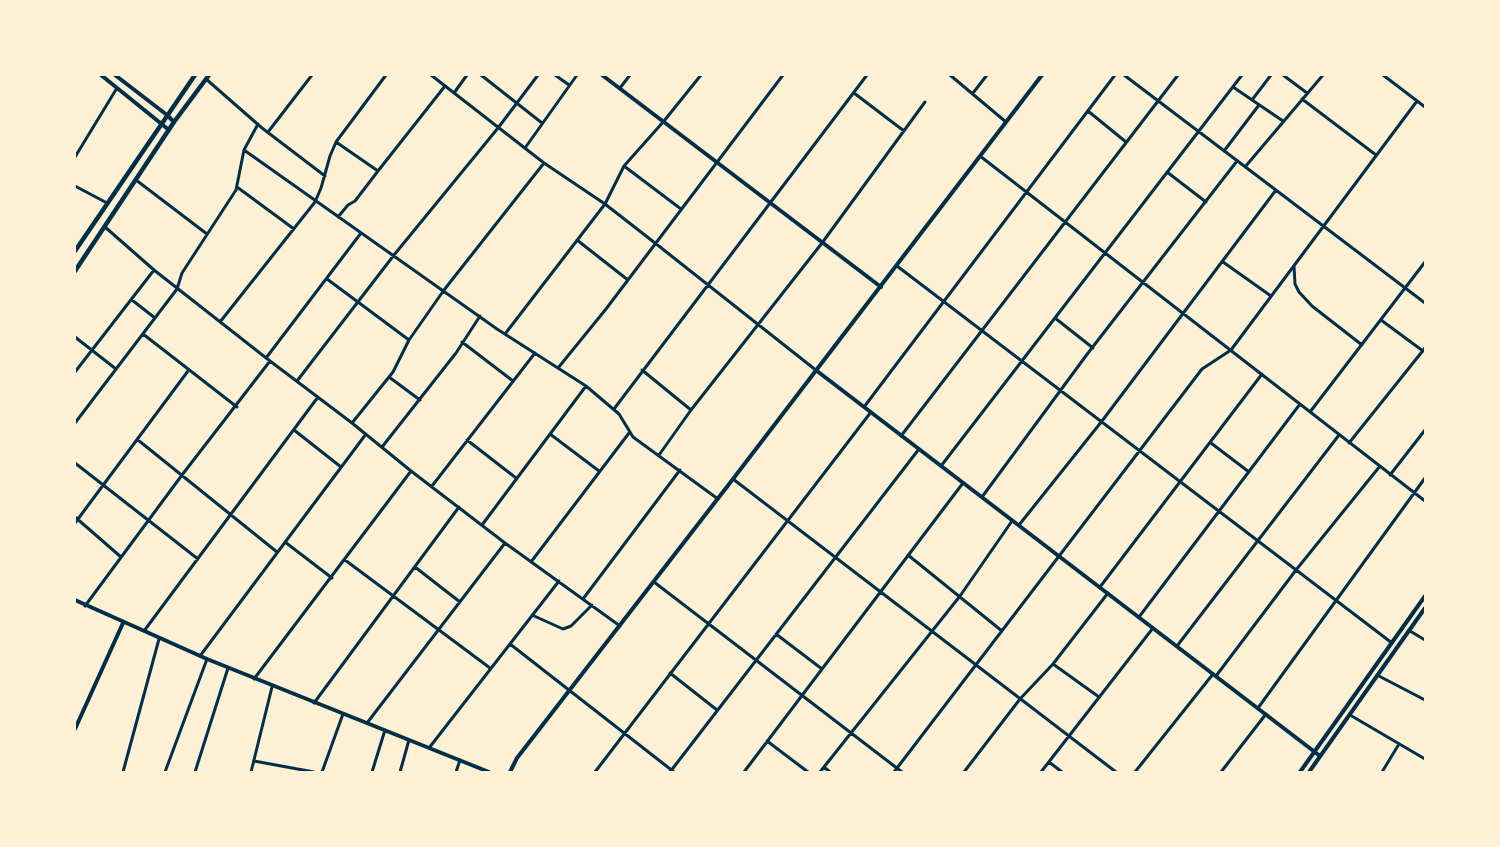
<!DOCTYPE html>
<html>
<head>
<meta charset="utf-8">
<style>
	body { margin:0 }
	#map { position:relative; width:1500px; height:847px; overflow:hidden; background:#fdf0d5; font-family:Lato,sans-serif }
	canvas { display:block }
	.frame { position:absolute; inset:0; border:76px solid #fdf0d5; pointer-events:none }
</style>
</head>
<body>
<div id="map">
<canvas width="1500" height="847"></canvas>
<div class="frame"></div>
</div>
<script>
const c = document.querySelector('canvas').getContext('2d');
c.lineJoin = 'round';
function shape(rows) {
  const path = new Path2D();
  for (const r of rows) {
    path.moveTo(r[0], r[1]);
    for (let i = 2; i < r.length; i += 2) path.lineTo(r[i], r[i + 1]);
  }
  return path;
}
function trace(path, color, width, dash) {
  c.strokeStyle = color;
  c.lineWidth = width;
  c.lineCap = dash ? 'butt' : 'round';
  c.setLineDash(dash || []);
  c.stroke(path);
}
const minor = shape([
	[431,75,544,163,605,204,655,243,817,371],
	[481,75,542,123],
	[555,75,569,85],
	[950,75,1006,122],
	[1124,75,1425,303],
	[1283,75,1307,93],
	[1383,75,1425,107],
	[206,79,262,128,325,176],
	[1233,87,1283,121],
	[620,88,630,75],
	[454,93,467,75],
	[854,93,904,131],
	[973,93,987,75],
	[1302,99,1376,155],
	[1252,100,1271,75],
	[1088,111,1126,142],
	[268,132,312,75],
	[336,142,378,171,445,86],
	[525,148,577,75],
	[244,150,497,329,586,386,619,414,633,437,718,499],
	[1224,151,1259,105],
	[980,156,1425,501],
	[75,157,117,88],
	[624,166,681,209],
	[1245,167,1323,75],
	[1167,172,1206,202],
	[136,180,207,234],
	[75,186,107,203],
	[237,187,294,229],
	[338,217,348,205,355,201,378,171],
	[105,227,154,270,270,361,352,423,411,471,505,543,620,626],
	[577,240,628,280],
	[1223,262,1271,296],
	[897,266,1392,643],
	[1294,266,1295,284,1299,292,1312,306,1362,345],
	[327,279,409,340],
	[132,300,155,318],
	[1055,318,1093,348],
	[1381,320,1423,351],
	[220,322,315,202,321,188,330,156,336,142,386,75],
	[143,334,237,407],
	[505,334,605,204,624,166,664,121,701,75],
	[75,337,116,369],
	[462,342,513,381],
	[266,358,361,233],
	[558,368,606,309,783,75],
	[642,370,691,410],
	[75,372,154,270],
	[389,377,420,400],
	[297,381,394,255,498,128,538,75],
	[864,407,1115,75],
	[614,409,867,75],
	[1310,412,1425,262],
	[75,423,177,289,182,273,236,190,244,150,258,124],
	[352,423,393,372,409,340,444,290,544,163],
	[294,430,341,467],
	[550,434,599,471],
	[901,436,1178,75],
	[138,440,277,552],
	[467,440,516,478],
	[1211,443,1249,472],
	[1349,443,1425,348],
	[382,447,456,353,480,316],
	[659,455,691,410,822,243,925,102],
	[75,463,198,559],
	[941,466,1242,75],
	[1390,475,1425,430],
	[733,479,1116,772],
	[432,486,535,353],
	[982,497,1088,353,1237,161],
	[75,517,121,557],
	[75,523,188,371],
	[482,525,586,386],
	[1019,525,1102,421,1276,190],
	[285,542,332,578],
	[908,555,1002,631],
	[345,560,490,668],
	[531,562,629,433],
	[415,567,460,602],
	[654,582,902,772],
	[1100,587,1262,374],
	[583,599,680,470],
	[85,606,182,475,270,361],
	[532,615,563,629,571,626,592,605],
	[1139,617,1300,404],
	[144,631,318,397],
	[1410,631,1425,640],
	[776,634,822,669],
	[510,644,674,772],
	[1177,646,1339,435],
	[200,656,366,434],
	[1053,664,1099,697],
	[670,673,717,710],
	[1377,675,1425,700],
	[1216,676,1296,570,1380,466],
	[254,679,411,471],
	[314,703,459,507],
	[1258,708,1425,478],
	[1350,715,1425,759],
	[367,723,505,543],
	[767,741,808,772],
	[429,748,559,581],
	[254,761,314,772],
	[1049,762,1062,772],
	[824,767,830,772],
	[123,772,159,639],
	[165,772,207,659],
	[195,772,228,668],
	[251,772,272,687],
	[322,772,343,714],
	[372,772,385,730],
	[400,772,409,740],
	[456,772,460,760],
	[595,772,871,412],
	[670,772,919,449],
	[744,772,963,483],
	[820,772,960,596,1012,521],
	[894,772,1202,369,1231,350,1417,101],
	[964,772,1020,699,1053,664,1108,593],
	[1041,772,1153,628],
	[1135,772,1213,674],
	[1221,772,1266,714],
	[1382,772,1399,744]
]);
const tertiary = shape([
	[101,75,169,130],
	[115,75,167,115,174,122],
	[602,75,881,287],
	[817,371,1320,756],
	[75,600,207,659,489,772],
	[75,729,123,623],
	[510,772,517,758,733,479,1042,75],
	[1300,772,1425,596],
	[1309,772,1425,608]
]);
const secondary = shape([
	[75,251,195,75],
	[75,271,174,122,209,75]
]);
trace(minor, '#003049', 3);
trace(tertiary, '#003049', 4);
trace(secondary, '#003049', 4.5);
</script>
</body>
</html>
